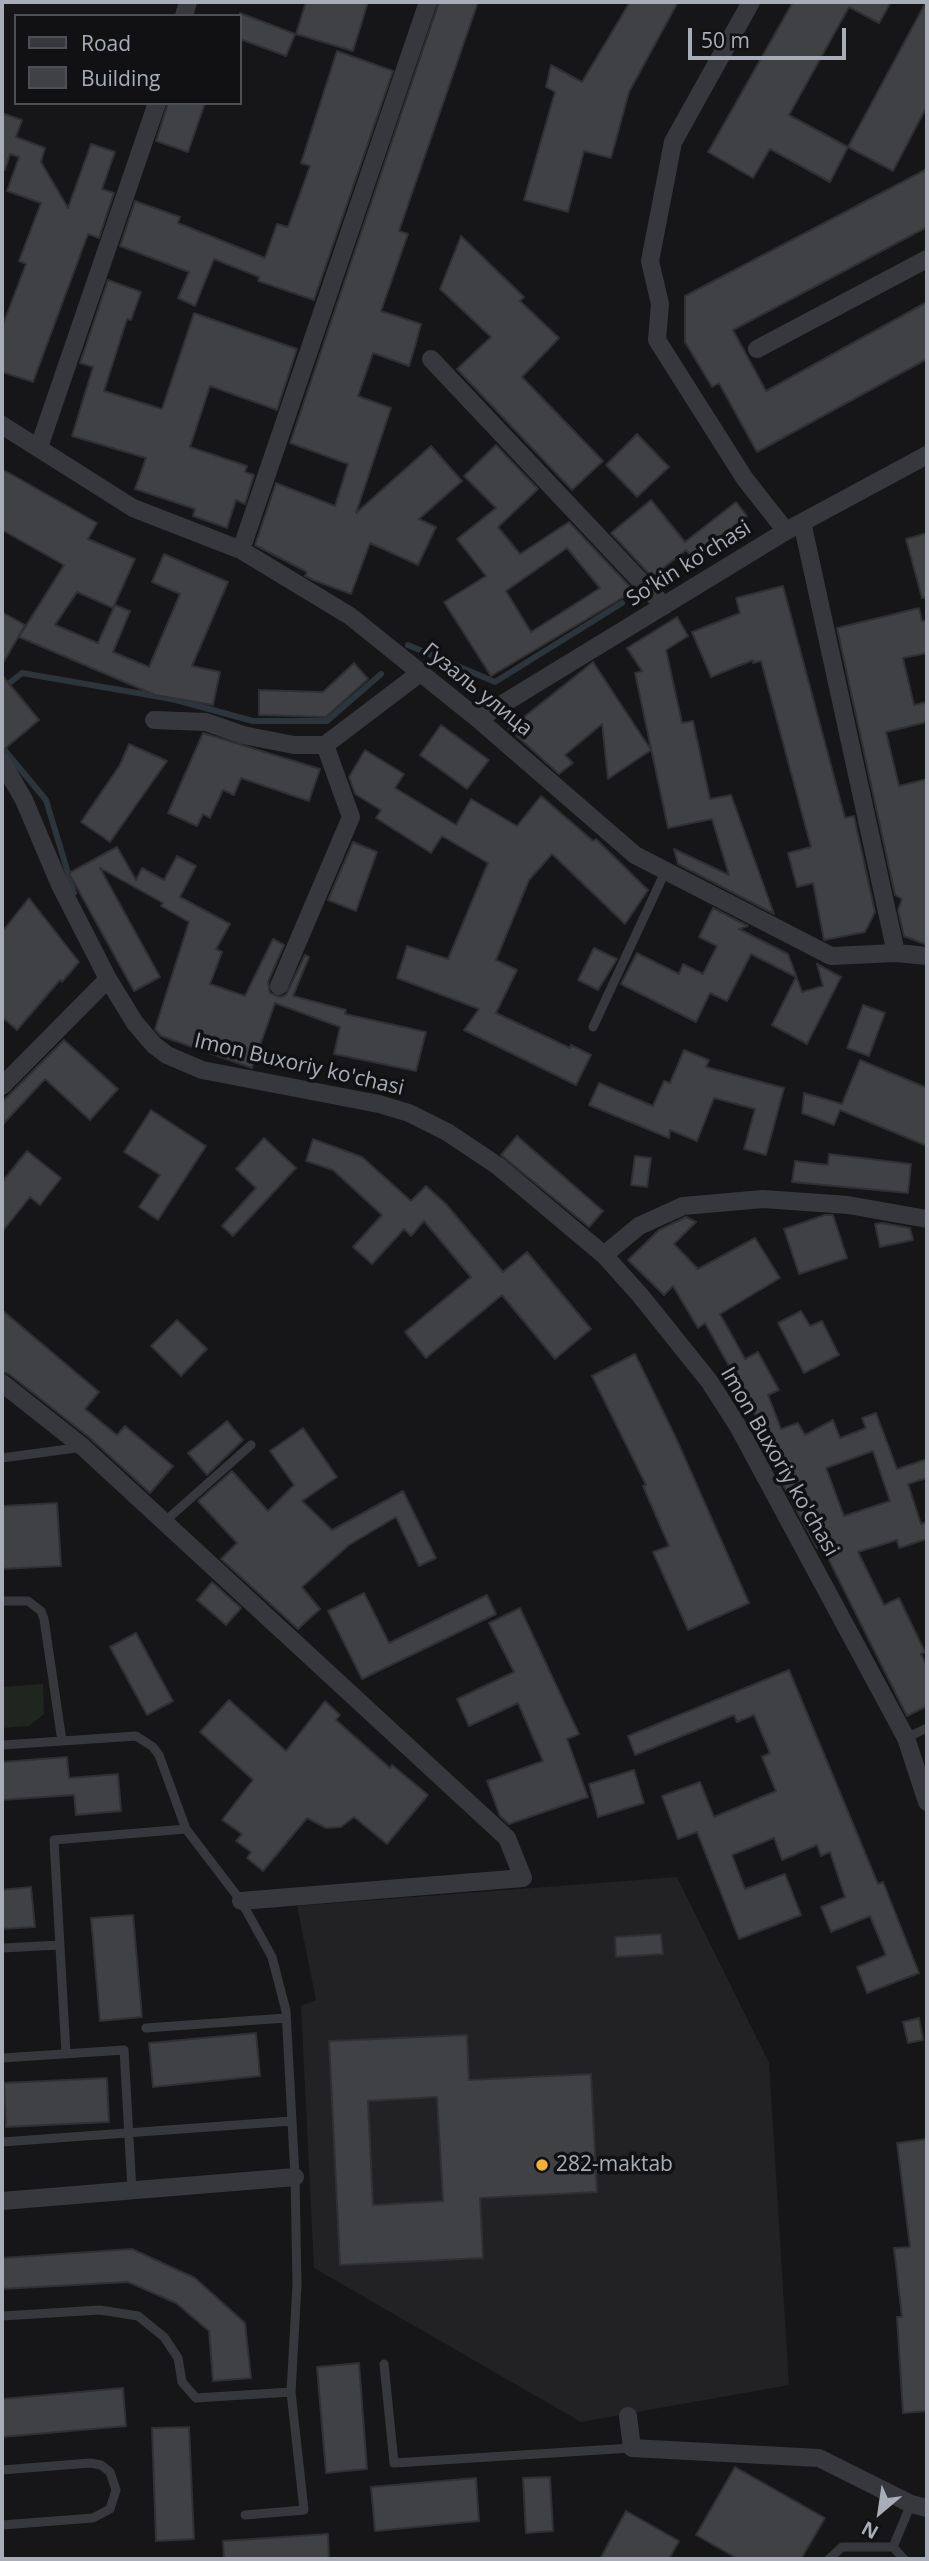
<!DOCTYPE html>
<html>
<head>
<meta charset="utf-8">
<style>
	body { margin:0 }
	#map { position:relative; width:929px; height:2561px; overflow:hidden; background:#161618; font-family:"Open Sans",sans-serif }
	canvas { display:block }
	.frame { position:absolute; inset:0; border:4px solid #a8adb8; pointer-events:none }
	.legend { position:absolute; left:14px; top:14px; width:228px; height:91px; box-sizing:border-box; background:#111113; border:2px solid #4d4f55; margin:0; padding:9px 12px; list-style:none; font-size:21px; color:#a8adb8 }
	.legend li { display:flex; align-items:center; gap:14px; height:35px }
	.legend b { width:35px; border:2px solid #4d4f55 }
	.north { position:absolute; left:845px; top:2477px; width:70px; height:70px; -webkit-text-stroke:5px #111113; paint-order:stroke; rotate:209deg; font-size:19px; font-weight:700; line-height:28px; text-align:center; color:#a8adb8 }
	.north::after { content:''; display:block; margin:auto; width:24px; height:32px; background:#a8adb8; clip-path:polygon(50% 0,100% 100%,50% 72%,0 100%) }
	.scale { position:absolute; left:688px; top:28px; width:158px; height:32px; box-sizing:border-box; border:4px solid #a8adb8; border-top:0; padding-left:9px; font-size:21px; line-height:24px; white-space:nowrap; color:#a8adb8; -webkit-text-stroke:5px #111113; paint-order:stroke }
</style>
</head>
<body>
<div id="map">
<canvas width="929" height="2561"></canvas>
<div class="frame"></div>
<ul class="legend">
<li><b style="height:9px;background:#37383d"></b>Road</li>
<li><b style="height:19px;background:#404145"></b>Building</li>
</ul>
<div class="north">N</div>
<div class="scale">50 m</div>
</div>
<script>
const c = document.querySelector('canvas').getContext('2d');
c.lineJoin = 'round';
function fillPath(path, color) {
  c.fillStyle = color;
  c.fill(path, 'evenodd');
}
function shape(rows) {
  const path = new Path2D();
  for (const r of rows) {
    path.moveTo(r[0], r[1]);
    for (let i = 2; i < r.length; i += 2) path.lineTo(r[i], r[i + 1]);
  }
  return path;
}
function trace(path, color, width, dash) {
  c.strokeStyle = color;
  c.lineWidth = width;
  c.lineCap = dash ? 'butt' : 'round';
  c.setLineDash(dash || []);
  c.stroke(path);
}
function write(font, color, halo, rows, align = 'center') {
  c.font = font + ' "Open Sans",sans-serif';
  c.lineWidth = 7;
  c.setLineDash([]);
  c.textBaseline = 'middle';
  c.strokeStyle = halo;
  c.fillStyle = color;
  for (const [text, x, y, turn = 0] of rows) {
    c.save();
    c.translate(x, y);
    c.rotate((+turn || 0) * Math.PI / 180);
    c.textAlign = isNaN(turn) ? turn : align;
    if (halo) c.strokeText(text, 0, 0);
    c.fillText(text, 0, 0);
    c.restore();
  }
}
const built = shape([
	[677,1877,769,2063,789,2385,581,2422,314,2268,301,2006,316,2000,297,1906]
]);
const green = shape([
	[43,1684,44,1714,29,1726,2,1728,2,1687]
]);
const stream = shape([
	[408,645,495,682,622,603],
	[2,689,22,673,172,699,253,721,327,721,381,674],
	[2,747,46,800,74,893]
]);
const building = shape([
	[306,2,368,2,353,51,296,34,306,2],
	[439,2,478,2,399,231,408,234,381,311,421,324,414,350,409,366,373,353,358,396,391,408,356,513,431,446,462,481,419,519,436,527,418,565,370,543,351,594,313,580,305,576,307,572,255,545,276,483,335,506,348,464,290,443,439,2],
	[630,2,678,2,629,92,611,158,584,151,568,212,524,200,555,92,546,87,551,65,582,82,630,2],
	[793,2,891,2,879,23,849,7,789,115,848,147,830,182,770,149,753,178,708,152,793,2],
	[926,2,927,106,893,171,848,147,926,2],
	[240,13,295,34,286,56,240,39,240,13],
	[337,51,393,71,314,300,258,281,259,277,214,259,195,306,178,298,189,272,120,246,135,201,180,217,178,223,265,258,277,224,288,227,310,166,301,163,337,51],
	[168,103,205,103,188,152,156,141,168,103],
	[2,113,22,120,16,137,45,148,41,162,68,208,91,144,115,152,102,189,114,193,99,238,88,234,33,382,2,372,2,327,26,264,19,261,41,203,7,191,19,157,10,154,5,170,2,170,2,113],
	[927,169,927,227,733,330,766,391,927,302,927,359,757,452,719,383,712,387,685,342,685,296,927,169],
	[461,236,524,297,520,301,559,338,522,377,603,461,572,490,457,369,491,337,440,289,461,236],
	[108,280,141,292,131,320,127,319,104,391,162,409,194,313,297,349,277,410,210,386,190,447,247,466,245,472,254,475,245,504,236,500,227,528,193,516,195,509,135,489,146,458,72,436,93,367,80,363,108,280],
	[637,434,669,467,637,497,606,465,637,434],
	[496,445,538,489,498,527,520,554,569,522,634,591,491,676,444,602,486,576,457,539,496,508,464,476,496,445],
	[567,548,600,588,531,632,506,591,567,548],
	[2,469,97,523,88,539,135,559,113,608,77,592,55,625,98,643,115,605,130,611,113,652,149,667,180,594,152,582,164,554,228,582,192,666,220,672,213,705,155,695,19,637,64,565,2,530,2,469],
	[651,500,685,542,736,502,747,516,693,558,686,550,652,577,611,533,651,500],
	[927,533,927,597,922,598,906,539,927,533],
	[783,586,845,818,854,816,875,912,865,932,824,940,813,883,797,887,788,853,811,847,761,661,753,663,753,660,711,677,692,632,740,613,736,598,783,586],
	[919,608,922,621,927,620,927,653,903,658,914,705,927,702,927,722,886,732,899,786,927,779,927,945,904,936,903,932,898,910,902,899,895,895,837,628,919,608],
	[2,612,25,625,2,665,2,612],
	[677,617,688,636,666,650,682,723,693,721,710,799,731,795,774,914,678,864,674,849,729,875,712,819,668,828,635,673,642,671,627,648,677,617],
	[593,662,651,750,608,779,602,724,565,755,573,763,559,774,509,729,593,662],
	[354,663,368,679,326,717,259,715,259,690,323,692,354,663],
	[2,675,39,720,2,751,2,675],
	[441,725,489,760,467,789,420,755,441,725],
	[203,733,320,769,309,801,241,778,234,795,223,790,210,818,203,814,197,826,168,813,203,733],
	[129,744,167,761,110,842,81,822,120,765,129,744],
	[365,750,404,774,395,788,456,825,471,799,517,826,541,796,593,841,596,839,648,890,625,924,552,854,529,880,496,960,517,970,496,1013,570,1048,571,1045,591,1055,576,1085,464,1030,479,1009,397,978,407,946,448,959,488,863,442,836,431,853,376,818,381,810,355,794,349,777,365,750],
	[353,842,377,852,356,911,328,900,353,842],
	[117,847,136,880,142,868,164,880,177,856,196,866,180,897,230,924,216,949,222,952,210,984,245,996,273,939,284,945,268,982,270,993,280,997,286,995,305,955,309,957,293,996,346,1010,345,1014,426,1032,416,1071,334,1054,340,1027,275,1003,252,1068,161,1036,155,1029,189,922,161,906,163,903,100,868,160,977,134,991,69,873,117,847],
	[29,898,79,962,62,982,60,980,17,1030,2,1017,2,932,29,898],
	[713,908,748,926,739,929,788,954,802,992,823,986,817,964,841,977,807,1044,772,1025,796,977,751,954,727,1001,710,993,696,1022,621,984,637,953,679,974,683,964,703,974,717,946,699,937,713,908],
	[594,948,617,959,598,990,578,980,594,948],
	[863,1005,885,1013,869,1056,847,1048,863,1005],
	[64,1040,118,1089,90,1120,45,1079,4,1123,2,1102,64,1040],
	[684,1050,709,1060,706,1067,784,1088,766,1155,744,1149,755,1109,714,1098,697,1141,670,1130,669,1138,589,1105,599,1083,653,1106,664,1081,670,1083,684,1050],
	[860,1060,927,1088,927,1146,840,1110,834,1125,802,1113,804,1093,842,1104,860,1060],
	[151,1110,206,1146,158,1220,139,1207,160,1175,124,1152,151,1110],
	[517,1136,603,1211,589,1227,501,1155,517,1136],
	[264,1138,296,1168,233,1236,222,1226,256,1188,236,1169,264,1138],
	[313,1139,362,1157,411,1201,426,1186,446,1204,503,1272,527,1252,591,1329,555,1359,502,1295,426,1358,405,1332,471,1277,424,1221,411,1236,404,1229,372,1264,353,1247,382,1215,333,1170,306,1161,313,1139],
	[27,1151,61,1178,40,1205,30,1197,2,1232,2,1182,27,1151],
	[829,1154,911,1164,908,1193,792,1182,795,1161,828,1165,829,1154],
	[635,1156,651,1158,647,1187,631,1185,635,1156],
	[825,1215,833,1215,847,1258,799,1274,784,1229,825,1215],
	[686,1217,696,1222,674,1244,698,1269,755,1238,780,1278,720,1314,745,1359,758,1352,779,1390,768,1395,781,1429,798,1423,805,1435,833,1420,840,1438,866,1428,862,1418,876,1413,897,1469,927,1459,927,1478,908,1484,921,1524,927,1522,927,1539,899,1548,897,1540,858,1552,884,1605,899,1598,925,1652,921,1654,927,1666,927,1706,907,1716,822,1546,817,1548,777,1474,751,1405,705,1323,698,1328,673,1286,664,1295,628,1260,659,1230,686,1217],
	[873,1451,890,1501,844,1516,826,1468,873,1451],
	[882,1223,910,1228,913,1240,880,1247,875,1224,882,1223],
	[2,1310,99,1392,85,1409,117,1435,125,1426,173,1466,150,1493,90,1438,9,1374,2,1372,2,1310],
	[801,1311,810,1326,822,1321,839,1355,804,1373,778,1323,801,1311],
	[177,1320,207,1349,181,1376,151,1346,177,1320],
	[635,1354,676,1438,749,1603,688,1630,653,1552,669,1546,643,1486,646,1485,592,1376,635,1354],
	[227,1421,243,1440,207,1475,188,1453,227,1421],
	[303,1428,337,1477,302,1501,332,1530,403,1491,436,1558,419,1566,396,1517,349,1545,302,1587,320,1609,298,1629,221,1559,237,1543,198,1501,232,1471,268,1511,294,1485,270,1451,303,1428],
	[57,1503,61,1566,2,1569,2,1506,57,1503],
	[212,1582,241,1608,226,1625,197,1600,212,1582],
	[364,1593,389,1643,487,1595,496,1614,362,1679,328,1611,364,1593],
	[520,1608,579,1734,567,1739,588,1797,509,1824,500,1816,487,1781,543,1761,518,1703,469,1726,457,1699,514,1672,489,1623,520,1608],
	[136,1633,173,1701,147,1715,110,1647,136,1633],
	[789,1670,878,1884,883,1882,919,1973,867,1993,857,1967,886,1955,870,1916,831,1932,821,1907,845,1897,830,1852,821,1856,817,1845,782,1860,774,1838,732,1855,745,1889,785,1874,801,1915,739,1939,697,1832,678,1839,662,1796,700,1782,714,1817,776,1791,762,1757,770,1753,754,1715,737,1722,734,1715,635,1755,628,1736,789,1670],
	[229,1700,286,1751,325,1701,340,1715,336,1720,390,1768,392,1765,428,1795,387,1844,354,1817,341,1827,326,1828,307,1818,263,1871,247,1858,251,1852,236,1841,242,1834,222,1820,253,1780,200,1732,229,1700],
	[67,1757,69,1778,118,1774,121,1811,76,1815,74,1795,2,1800,2,1762,67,1757],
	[634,1770,644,1803,598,1817,589,1784,634,1770],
	[31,1887,35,1927,2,1929,2,1890,31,1887],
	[133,1915,142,2017,100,2021,91,1918,133,1915],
	[661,1934,663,1954,616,1957,615,1937,661,1934],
	[919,2018,923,2040,908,2043,903,2022,919,2018],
	[256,2033,260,2076,153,2087,149,2043,256,2033],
	[467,2035,469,2080,591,2074,597,2192,480,2198,483,2258,340,2265,329,2041,467,2035],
	[437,2097,443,2201,373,2205,368,2101,437,2097],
	[107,2078,109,2122,6,2127,4,2083,107,2078],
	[927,2139,927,2411,903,2413,897,2317,902,2317,894,2248,910,2247,897,2143,927,2139],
	[132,2249,195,2278,245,2323,251,2378,213,2381,209,2331,176,2303,128,2282,2,2289,2,2258,132,2249],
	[359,2363,367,2469,326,2473,317,2367,359,2363],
	[123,2388,126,2426,2,2437,2,2399,123,2388],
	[189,2427,194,2539,156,2541,152,2428,189,2427],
	[735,2467,825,2518,801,2559,738,2559,696,2535,735,2467],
	[550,2477,553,2531,526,2533,523,2478,550,2477],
	[476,2478,479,2521,375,2531,371,2487,476,2478],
	[626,2511,679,2541,669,2559,600,2559,626,2511],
	[328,2534,329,2559,224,2559,223,2541,328,2534]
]);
const lane = shape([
	[593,1027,665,872],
	[2,1458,83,1447],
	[163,1523,251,1445],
	[2,1601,28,1601,41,1611,44,1619,62,1741,136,1736,153,1747,159,1755,186,1829,241,1901,272,1957,286,2011,295,2177,297,2285,291,2392,196,2398,182,2382,178,2358,164,2337,138,2316,100,2310,2,2316],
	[906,1738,927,1728],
	[2,1745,62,1741],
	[2,1948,60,1945],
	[146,2028,286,2018],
	[66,2054,54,1840,186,1829],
	[2,2058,124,2050,132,2190],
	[2,2142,292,2121],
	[384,2364,394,2463,632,2448],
	[2,2470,90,2463,101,2465,110,2472,116,2490,110,2509,93,2518,2,2525],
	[245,2515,304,2510,291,2392],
	[829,2559,842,2547,893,2547],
	[904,2559,893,2547,911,2504]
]);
const street = shape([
	[751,2,673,142,650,261,660,304,657,340,745,479,786,531],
	[184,16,188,2],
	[757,349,927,259],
	[431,359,664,606],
	[2,425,133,508,241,550,350,616,478,719,635,855,831,956,896,953,927,956],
	[39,447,157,103],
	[802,522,896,953],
	[241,550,428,2],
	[478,719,786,531,927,455],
	[154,720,206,722,243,735,294,745,325,745,420,673],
	[2,762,24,800,60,885,108,979,135,1023,154,1045,167,1055,202,1070,379,1104,409,1113,447,1132,498,1166,604,1255,640,1295,709,1381,739,1428,906,1738,927,1802],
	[279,986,351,817,325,745],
	[2,1086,108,979],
	[604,1255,639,1226,683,1206,763,1199,848,1205,927,1219],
	[2,1383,83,1447,507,1838,523,1878,241,1901],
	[2,2201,295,2177],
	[628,2416,632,2448,819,2458,911,2504,927,2508]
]);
const markers = [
	[542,2165,7,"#f2b134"]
];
const streetNames = [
	["So'kin ko'chasi",689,564,-32],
	["Гузаль улица",477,690,39],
	["Imon Buxoriy ko'chasi",299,1065,13],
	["Imon Buxoriy ko'chasi",779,1462,60]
];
const poiNames = [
	["282-maktab",556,2165]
];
fillPath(built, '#222225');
fillPath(green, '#1e261f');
trace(stream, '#2c353c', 6);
fillPath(building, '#404145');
trace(building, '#303034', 2);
trace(lane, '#37383d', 9);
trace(street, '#37383d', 18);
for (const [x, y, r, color] of markers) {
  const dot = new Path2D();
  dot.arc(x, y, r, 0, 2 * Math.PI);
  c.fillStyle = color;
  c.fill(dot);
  trace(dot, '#111113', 2.5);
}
write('21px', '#a8adb8', '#111113', streetNames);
write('21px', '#a8adb8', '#111113', poiNames, 'left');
</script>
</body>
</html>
